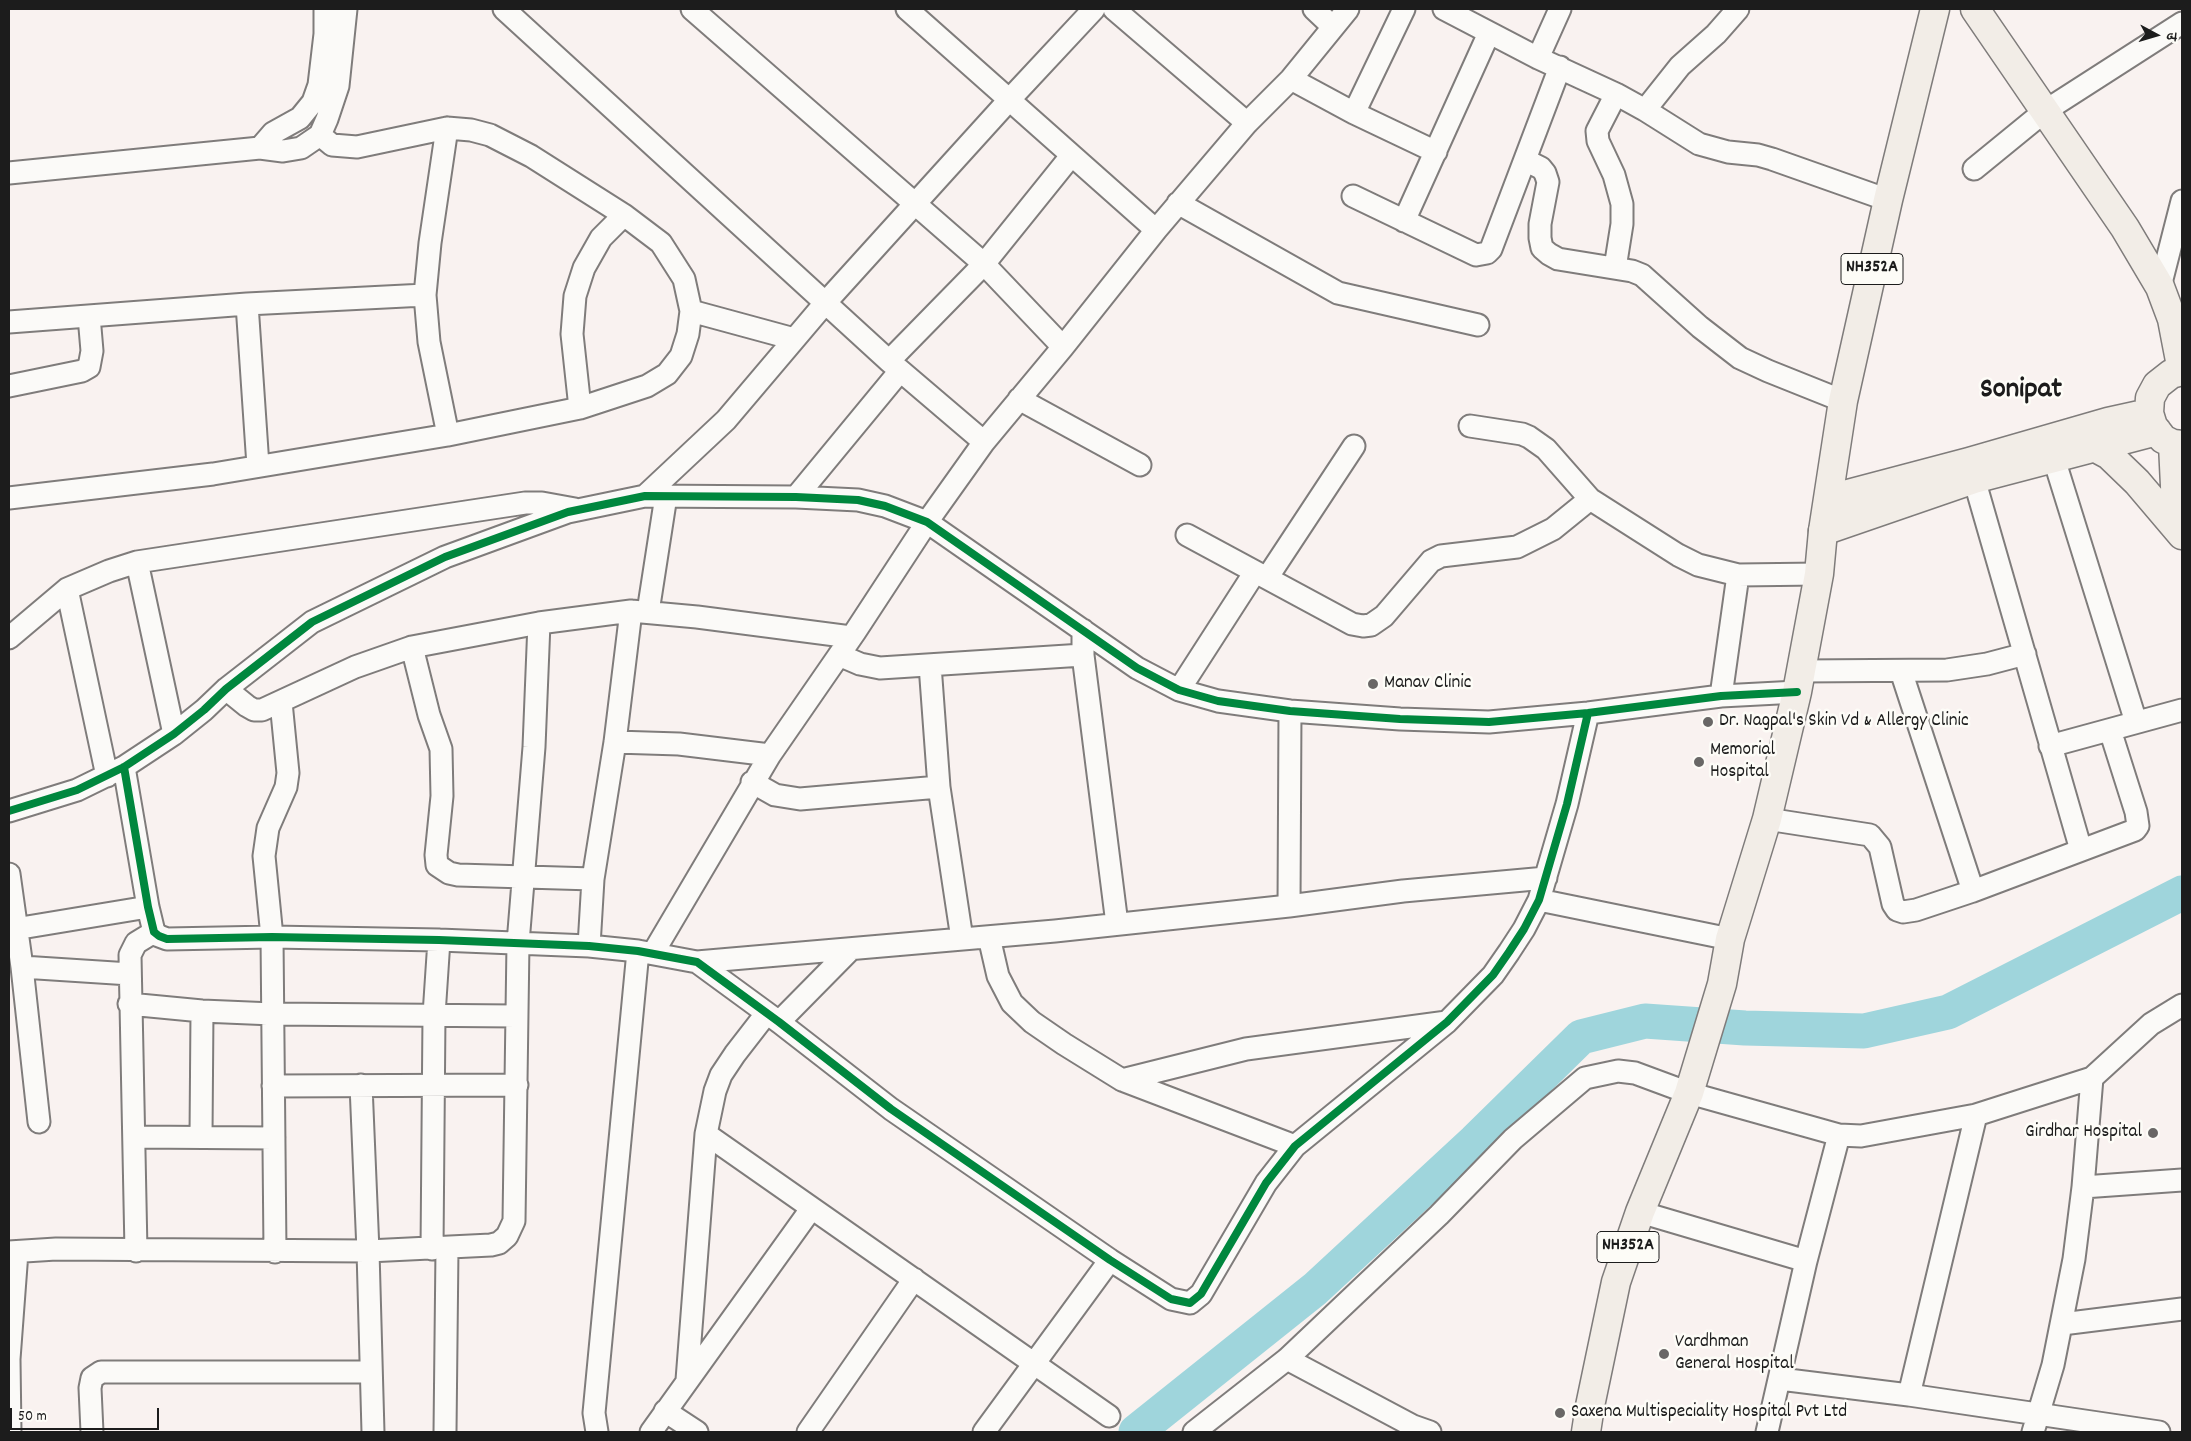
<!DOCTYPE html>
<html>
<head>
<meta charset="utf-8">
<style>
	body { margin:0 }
	#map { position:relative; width:2191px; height:1441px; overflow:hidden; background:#f9f2f0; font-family:Dekko,"Playpen Sans Deva",sans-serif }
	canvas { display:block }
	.frame { position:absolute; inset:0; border:10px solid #1c1c1c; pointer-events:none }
	.north { position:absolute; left:2131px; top:10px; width:50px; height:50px; -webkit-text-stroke:4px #fdfcf7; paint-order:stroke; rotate:96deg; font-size:14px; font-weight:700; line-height:20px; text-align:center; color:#1c1c1c }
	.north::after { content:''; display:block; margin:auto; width:18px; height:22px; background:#1c1c1c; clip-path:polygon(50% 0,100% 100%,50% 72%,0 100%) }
	.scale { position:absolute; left:10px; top:1408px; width:149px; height:22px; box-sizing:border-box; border:2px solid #1c1c1c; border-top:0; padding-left:6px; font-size:15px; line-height:18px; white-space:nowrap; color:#1c1c1c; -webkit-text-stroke:4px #fdfcf7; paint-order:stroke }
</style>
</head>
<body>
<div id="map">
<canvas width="2191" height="1441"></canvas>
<div class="frame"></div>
<div class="north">उ</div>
<div class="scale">50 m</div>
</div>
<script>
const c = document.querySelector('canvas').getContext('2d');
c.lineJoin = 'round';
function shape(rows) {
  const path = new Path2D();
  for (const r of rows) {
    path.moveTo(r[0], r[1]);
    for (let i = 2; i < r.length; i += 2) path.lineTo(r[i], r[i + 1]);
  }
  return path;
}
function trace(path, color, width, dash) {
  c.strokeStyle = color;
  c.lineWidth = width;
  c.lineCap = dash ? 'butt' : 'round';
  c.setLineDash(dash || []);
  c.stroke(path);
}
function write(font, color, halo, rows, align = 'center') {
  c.font = font + ' Dekko,sans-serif';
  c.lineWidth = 5;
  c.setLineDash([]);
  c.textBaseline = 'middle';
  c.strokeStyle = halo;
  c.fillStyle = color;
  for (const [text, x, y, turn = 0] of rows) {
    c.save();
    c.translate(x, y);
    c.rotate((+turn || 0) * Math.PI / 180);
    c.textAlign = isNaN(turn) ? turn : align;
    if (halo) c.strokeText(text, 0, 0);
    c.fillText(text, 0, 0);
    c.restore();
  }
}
const river = shape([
	[1136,1432,1315,1289,1475,1141,1581,1037,1645,1021,1745,1028,1864,1031,1948,1012,2182,893]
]);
const minor = shape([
	[504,9,889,361,984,442],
	[692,9,984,264,1063,347],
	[907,9,1156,230],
	[1114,9,1247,123],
	[1314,9,1333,27],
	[1444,9,1538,58,1616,94,1645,110,1699,144,1728,152,1758,155,1772,159,1888,200],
	[1538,58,1560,9],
	[1291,79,1354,113,1436,152],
	[1645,110,1680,66,1716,34,1738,9],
	[1354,113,1404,9],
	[447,128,430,243,425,295,429,342,448,435],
	[260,148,273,133,300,118,313,102,319,85,325,34,325,9],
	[1525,160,1541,168,1545,173,1548,182,1540,224,1540,238,1542,248,1549,254,1558,259,1632,271,1642,275,1700,327,1740,358,1768,371,1843,401],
	[1974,169,2045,111,2182,23],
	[9,173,260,148,283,151,301,148,320,135,327,119,338,86,346,9],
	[1353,196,1476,255,1487,253,1491,249,1560,67],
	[1178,203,1338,293,1478,325],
	[1404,221,1489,33],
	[1615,268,1622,224,1622,204,1614,175,1598,141,1597,131,1616,94],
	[2160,287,2182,201],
	[247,304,258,466],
	[691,311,794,339],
	[9,322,247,304,425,295],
	[889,361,984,264,1071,156],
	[9,386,82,371,89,367,92,351,89,316],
	[1019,399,1140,465],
	[580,408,572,334,575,296,584,268,601,238,624,215],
	[1470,426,1522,434,1529,437,1546,449,1590,499,1678,555,1698,565,1738,575,1819,574],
	[2054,459,2136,722],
	[1970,465,2081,850],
	[645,496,726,420,826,302,1010,99,1094,9],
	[796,497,900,371],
	[9,498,213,474,448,435,580,408,647,386,667,374,681,356,688,334,691,311,684,279,661,243,624,215,531,156,490,135,471,130,447,128,357,147,332,145,320,135],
	[1187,535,1352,624,1363,626,1371,625,1384,616,1431,561,1441,556,1517,547,1553,529,1590,499],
	[137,562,174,734],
	[1267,578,1354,446],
	[67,589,107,776],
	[648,612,666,496],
	[1083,630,1083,655,1117,924],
	[9,638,67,589,109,571,137,562,525,503,542,503,575,509],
	[412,647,429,715,441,749,442,796,436,855,437,865,449,873,458,875,593,879],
	[839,655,860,664,880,668,1083,655],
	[930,665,939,787,962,939],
	[1800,671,1947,670,1987,664,2025,654],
	[1901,671,1973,891],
	[226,689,247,706,254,710,262,710,355,667,412,647,539,623,631,611,697,617,851,637],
	[1179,690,1255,572],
	[1721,696,1738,575],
	[615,742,679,744,770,755],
	[2050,746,2182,710],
	[124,767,148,907,154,932,159,936,167,939,272,937,439,940,589,946,638,951,697,962,779,1022,891,1109,1110,1260,1171,1299,1190,1303,1201,1294,1266,1183,1295,1146,1447,1022,1493,975,1509,952,1524,929,1539,900,1567,804,1588,713],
	[752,782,775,795,800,799,939,787],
	[9,811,77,790,124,767,174,734,204,710,226,689,312,622,445,557,568,512,645,496,796,497,858,500,885,506,927,522,1137,668,1179,690,1218,701,1290,711,1400,719,1489,722,1588,713,1721,696,1797,692],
	[1767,819,1870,835,1880,847,1893,904,1897,910,1903,912,1916,910,1973,891,2135,830,2138,826,2136,812,2110,730],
	[9,874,22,967,39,1122],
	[1539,900,1730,939],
	[1289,906,1290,711],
	[15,929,148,907],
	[989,937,998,976,1012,1003,1032,1022,1064,1044,1122,1080,1295,1146],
	[589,946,593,879,615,742,631,611],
	[653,953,770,755,855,632,927,522,984,442,1063,347,1156,230,1247,123,1291,79,1348,9],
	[697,962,1055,931,1289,906,1403,891,1546,878],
	[22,967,130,974],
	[129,1004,202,1011,273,1014,516,1016],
	[779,1022,851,949],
	[1122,1080,1246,1049,1447,1022],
	[361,1085,368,1251,373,1432],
	[273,1086,517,1085],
	[706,1134,1109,1416],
	[201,1136,202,1011],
	[134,1137,274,1138],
	[2083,1187,2182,1180],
	[1640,1212,1806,1261],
	[432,1249,434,1015,439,940],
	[136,1251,130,955,136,943,154,932],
	[9,1252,56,1249,368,1251,491,1245,499,1243,507,1236,514,1221,518,943,534,747,539,623],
	[275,1252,272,937,264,856,268,828,286,787,288,773,281,702],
	[2062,1324,2182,1309],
	[1287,1359,1413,1426,1430,1432],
	[1780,1379,1909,1395,2159,1432],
	[687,1380,706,1134,715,1091,721,1075,735,1054,766,1014],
	[1909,1395,1976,1115],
	[665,1411,697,1432],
	[10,1432,9,1359,17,1252],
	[92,1432,90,1388,92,1378,101,1372,371,1372],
	[445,1432,447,1249],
	[597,1432,594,1413,638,951],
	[651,1432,811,1209],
	[808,1432,914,1279],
	[984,1432,1110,1260],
	[1194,1432,1287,1359,1439,1215,1513,1139,1585,1078,1618,1071,1635,1073,1689,1093,1839,1135,1861,1136,1976,1115,2092,1078,2151,1024,2182,1005],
	[1767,1432,1806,1261,1839,1135],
	[2033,1432,2053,1365,2074,1259,2083,1187,2092,1078]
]);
const major = shape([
	[2182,371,2171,374,2157,385,2150,398,2149,413,2153,426,2163,439,2173,444,2182,445],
	[2173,444,2176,507,2182,527],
	[2096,448,2109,455,2137,482,2182,535],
	[1829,499,1969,462,2108,422,2149,413],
	[1823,531,1974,479,2157,431]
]);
const highway = shape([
	[1975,9,2125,228,2160,287,2172,319,2182,371],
	[1586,1432,1590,1406,1616,1282,1640,1212,1689,1093,1722,984,1730,939,1767,819,1797,692,1819,574,1823,531,1843,401,1888,200,1935,9]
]);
const cycleway = shape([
	[124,767,148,907,154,932,159,936,167,939,272,937,439,940,589,946,638,951,697,962,779,1022,891,1109,1110,1260,1171,1299,1190,1303,1201,1294,1266,1183,1295,1146,1447,1022,1493,975,1509,952,1524,929,1539,900,1567,804,1588,713],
	[9,811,77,790,124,767,174,734,204,710,226,689,312,622,445,557,568,512,645,496,796,497,858,500,885,506,927,522,1137,668,1179,690,1218,701,1290,711,1400,719,1489,722,1588,713,1721,696,1797,692]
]);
const markers = [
	[1373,684,6,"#696766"],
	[1708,722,6,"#696766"],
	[1699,762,6,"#696766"],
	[2153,1133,6,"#696766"],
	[1664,1354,6,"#696766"],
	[1560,1413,6,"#696766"]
];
const shields = [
	[1872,269,62],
	[1628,1247,62]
];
const shieldNames = [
	["NH352A",1872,269],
	["NH352A",1628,1247]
];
const poiNames = [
	["Manav Clinic",1384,684],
	["Dr. Nagpal's Skin Vd & Allergy Clinic",1719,722],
	["Memorial",1710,751],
	["Hospital",1710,773],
	["Girdhar Hospital",2142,1133,"right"],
	["Vardhman",1675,1343],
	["General Hospital",1675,1365],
	["Saxena Multispeciality Hospital Pvt Ltd",1571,1413]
];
const townNames = [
	["Sonipat",2021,392]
];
trace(river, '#9fd5dc', 35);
trace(minor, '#7f7c7b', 25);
trace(major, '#7f7c7b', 31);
trace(highway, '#7f7c7b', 31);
trace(minor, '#fbfaf8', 21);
trace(major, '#f2ede7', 28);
trace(highway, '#f2ede7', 28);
trace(cycleway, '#00873e', 8);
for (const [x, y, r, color] of markers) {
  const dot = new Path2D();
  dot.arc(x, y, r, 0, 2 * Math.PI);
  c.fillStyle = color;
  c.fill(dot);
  trace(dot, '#fdfcf7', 2);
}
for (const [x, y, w] of shields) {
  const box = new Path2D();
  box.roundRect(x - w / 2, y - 15.5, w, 31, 4);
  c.fillStyle = '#fdfcf7';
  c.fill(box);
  trace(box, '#1c1c1c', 1);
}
write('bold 18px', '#1c1c1c', null, shieldNames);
write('19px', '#1c1c1c', '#fdfcf7', poiNames, 'left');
write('bold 29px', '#1c1c1c', '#fdfcf7', townNames);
</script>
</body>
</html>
